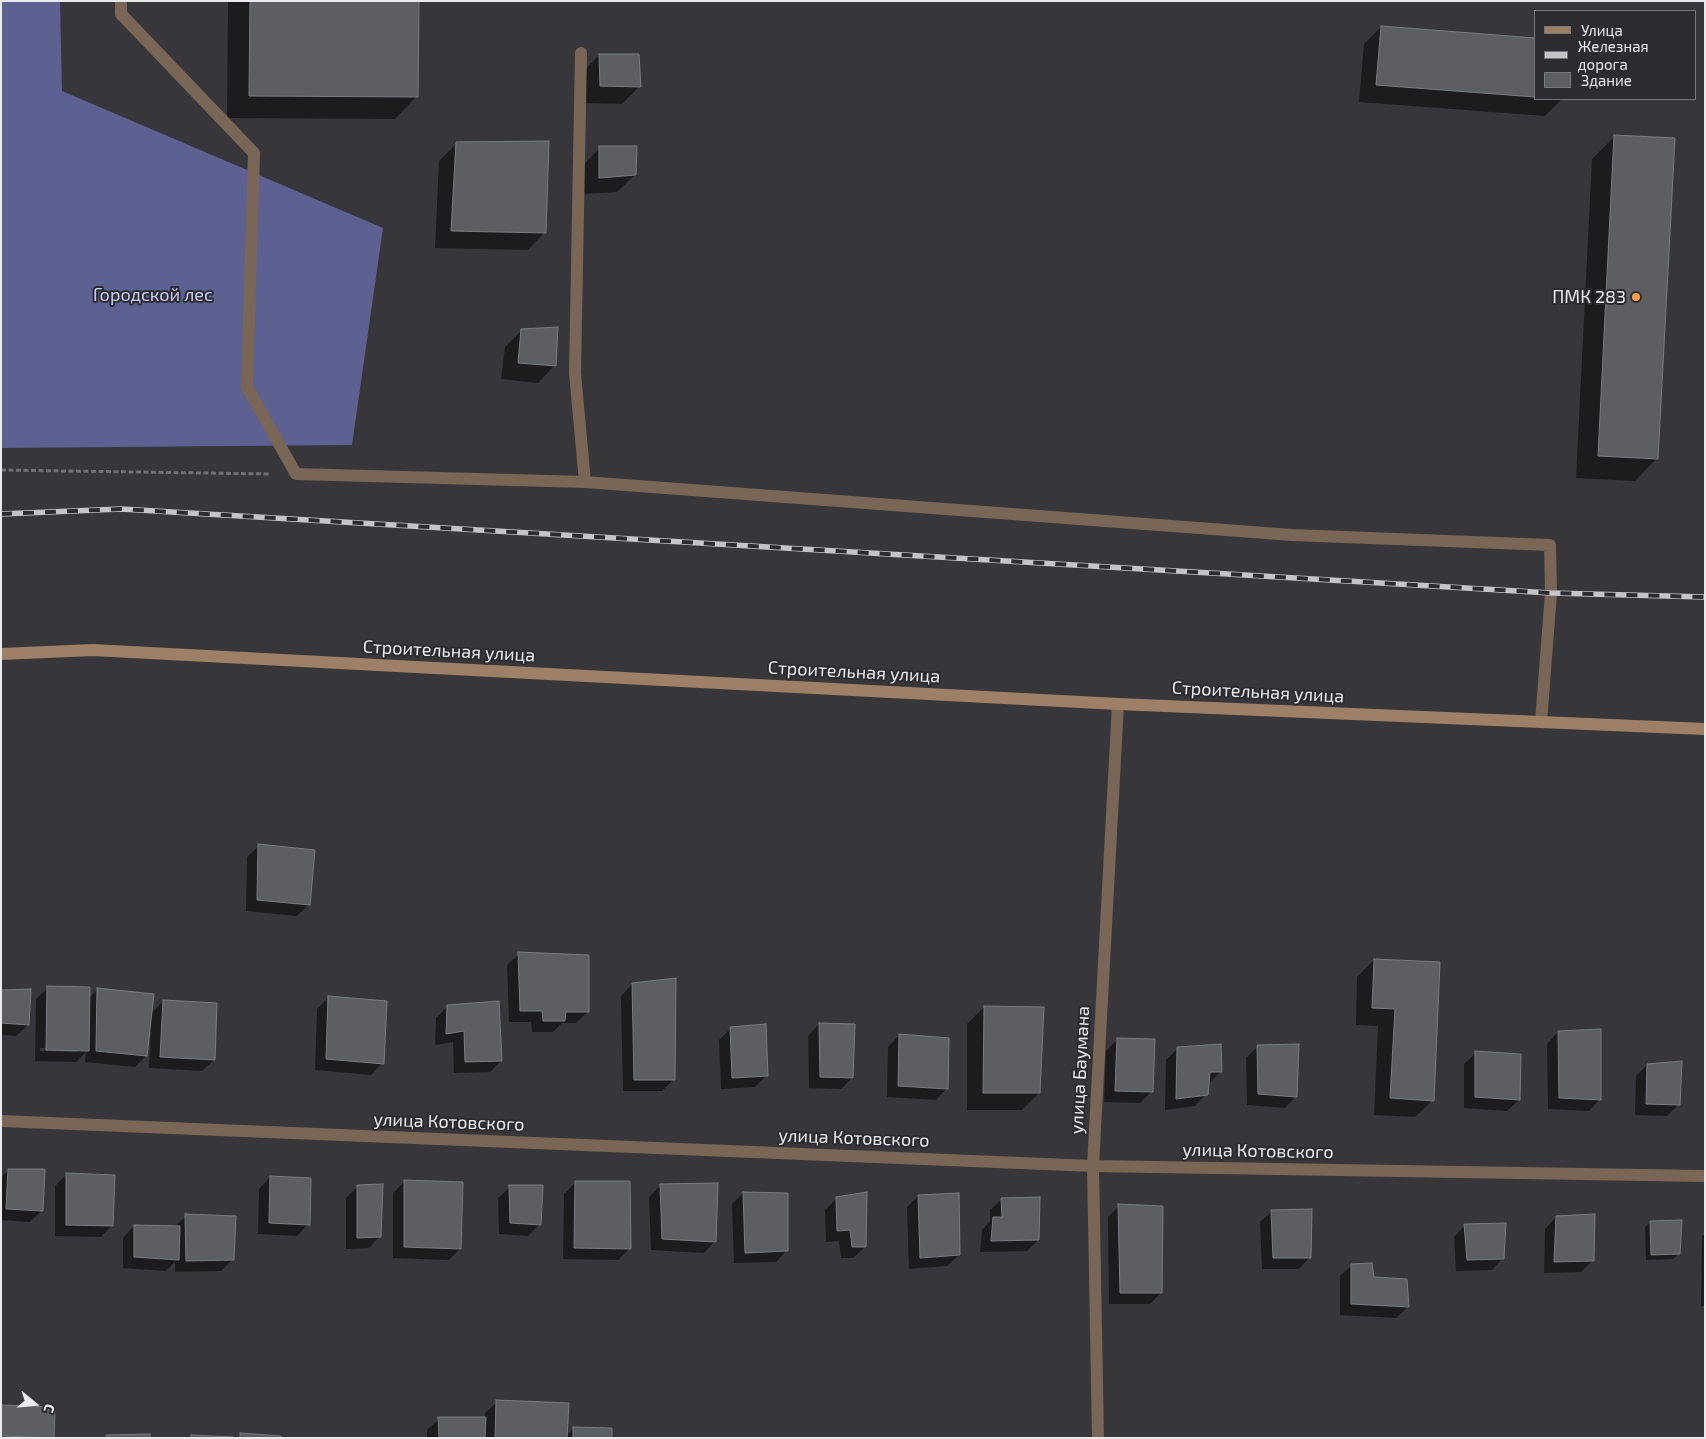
<!DOCTYPE html>
<html>
<head>
<meta charset="utf-8">
<style>
	body { margin:0 }
	#map { position:relative; width:1706px; height:1439px; overflow:hidden; background:#36363b; font-family:"Exo 2",sans-serif }
	canvas { display:block }
	.frame { position:absolute; inset:0; border:2px solid #eaeaed; pointer-events:none }
	.legend { position:absolute; left:1534px; top:10px; width:162px; height:90px; box-sizing:border-box; background:#2c2c30; border:1px solid #78787c; margin:0; padding:6px 9px; list-style:none; font-size:15px; color:#eaeaed }
	.legend li { display:flex; align-items:center; gap:10px; height:25px }
	.legend b { width:25px; border:1px solid #78787c }
	.north { position:absolute; left:10px; top:1379px; width:50px; height:50px; -webkit-text-stroke:4px #2c2c30; paint-order:stroke; rotate:107deg; font-size:14px; font-weight:700; line-height:20px; text-align:center; color:#eaeaed }
	.north::after { content:''; display:block; margin:auto; width:18px; height:22px; background:#eaeaed; clip-path:polygon(50% 0,100% 100%,50% 72%,0 100%) }
</style>
</head>
<body>
<div id="map">
<canvas width="1706" height="1439"></canvas>
<div class="frame"></div>
<ul class="legend">
<li><b style="height:6px;background:#9f8067"></b>Улица</li>
<li><b style="height:6px;background:#c5c5c8"></b>Железная дорога</li>
<li><b style="height:14px;background:#5d5e62"></b>Здание</li>
</ul>
<div class="north">С</div>
</div>
<script>
const c = document.querySelector('canvas').getContext('2d');
c.lineJoin = 'round';
function fillPath(path, color) {
  c.fillStyle = color;
  c.fill(path, 'evenodd');
}
function shape(rows) {
  const path = new Path2D();
  for (const r of rows) {
    path.moveTo(r[0], r[1]);
    for (let i = 2; i < r.length; i += 2) path.lineTo(r[i], r[i + 1]);
  }
  return path;
}
function trace(path, color, width, dash) {
  c.strokeStyle = color;
  c.lineWidth = width;
  c.lineCap = dash ? 'butt' : 'round';
  c.setLineDash(dash || []);
  c.stroke(path);
}
function write(font, color, halo, rows, align = 'center') {
  c.font = font + ' "Exo 2",sans-serif';
  c.lineWidth = 4;
  c.setLineDash([]);
  c.textBaseline = 'middle';
  c.strokeStyle = halo;
  c.fillStyle = color;
  for (const [text, x, y, turn = 0] of rows) {
    c.save();
    c.translate(x, y);
    c.rotate((+turn || 0) * Math.PI / 180);
    c.textAlign = isNaN(turn) ? turn : align;
    if (halo) c.strokeText(text, 0, 0);
    c.fillText(text, 0, 0);
    c.restore();
  }
}
const forest = shape([
	[1,1,60,1,62,91,383,228,352,445,1,448]
]);
const shadow = shape([
	[228,1,418,1,417,96,395,119,227,118],
	[1381,27,1535,39,1535,99,1562,99,1545,116,1359,102,1364,44],
	[599,55,638,55,639,87,622,104,583,103,582,73],
	[1615,136,1657,458,1635,481,1576,478,1592,159],
	[456,144,545,232,528,250,435,248,439,161],
	[600,148,635,175,617,192,582,194,583,165],
	[522,330,555,365,538,383,501,379,505,347],
	[259,846,308,905,297,916,246,911,247,857],
	[519,954,588,1012,576,1023,562,1023,553,1032,532,1032,531,1022,509,1022,507,965],
	[1374,960,1438,963,1433,1100,1415,1117,1374,1115,1378,1026,1356,1025,1357,977],
	[632,984,674,1079,662,1091,623,1091,621,996],
	[48,988,89,998,98,989,151,1014,163,1001,214,1060,202,1071,149,1068,151,1032,149,1031,146,1056,135,1067,85,1062,86,1052,76,1062,35,1061,36,999],
	[40,1048,78,1049,78,1052,40,1051],
	[1,991,28,1025,16,1036,1,1035],
	[328,998,382,1063,371,1075,315,1070,317,1009],
	[448,1006,501,1061,490,1072,454,1073,453,1042,435,1045,436,1018],
	[984,1007,1039,1093,1022,1110,967,1110,967,1024],
	[819,1024,852,1078,841,1089,809,1088,808,1036],
	[730,1029,767,1075,755,1087,721,1089,719,1040],
	[1558,1032,1600,1099,1589,1111,1548,1109,1547,1044],
	[899,1035,947,1088,936,1100,887,1097,888,1047],
	[1118,1039,1152,1091,1140,1103,1104,1102,1106,1051],
	[1258,1046,1296,1096,1285,1108,1247,1105,1246,1058],
	[1178,1048,1221,1071,1209,1083,1206,1094,1195,1106,1165,1110,1166,1060],
	[1476,1053,1519,1100,1507,1111,1464,1108,1464,1064],
	[1647,1065,1679,1104,1667,1116,1635,1115,1636,1076],
	[9,1170,42,1210,30,1222,1,1220,1,1177],
	[67,1174,112,1225,101,1237,55,1236,55,1186],
	[270,1177,308,1224,297,1236,258,1234,259,1189],
	[405,1181,460,1249,449,1260,393,1258,393,1193],
	[575,1183,629,1249,618,1260,563,1259,564,1194],
	[358,1186,380,1236,369,1248,346,1249,346,1198],
	[660,1186,715,1241,704,1253,651,1250,649,1197],
	[510,1187,540,1224,528,1236,499,1234,498,1198],
	[743,1193,787,1250,776,1262,734,1263,732,1204],
	[918,1196,959,1255,947,1266,909,1269,907,1207],
	[837,1198,865,1247,853,1258,841,1258,839,1241,826,1242,825,1210],
	[1002,1199,1038,1240,1027,1251,980,1252,982,1230,990,1221,990,1210],
	[1119,1206,1161,1293,1150,1304,1109,1304,1108,1217],
	[1272,1211,1310,1257,1299,1269,1262,1269,1260,1222],
	[186,1216,232,1260,221,1271,175,1272,175,1262,166,1271,123,1268,123,1238,134,1226,174,1227],
	[1556,1217,1593,1260,1581,1272,1544,1273,1545,1229],
	[1651,1222,1679,1253,1673,1259,1646,1260,1645,1227],
	[1465,1225,1503,1258,1492,1270,1456,1271,1454,1237],
	[1705,1234,1705,1306,1701,1306,1702,1236],
	[1352,1265,1373,1278,1408,1307,1396,1318,1340,1315,1340,1276],
	[497,1402,566,1436,573,1429,610,1438,427,1438,427,1430,439,1419,485,1418,485,1413],
	[1,1406,53,1438,1,1438]
]);
const building = shape([
	[250,1,419,1,418,97,249,96,250,1],
	[1381,26,1535,38,1535,97,1376,85,1381,26],
	[599,54,639,54,641,87,600,86,599,54],
	[1614,135,1675,138,1658,459,1598,456,1614,135],
	[549,141,546,233,451,231,456,142,549,141],
	[599,146,637,146,636,175,599,178,599,146],
	[558,327,556,366,518,363,521,329,558,327],
	[258,844,315,850,310,905,257,900,258,844],
	[518,952,589,955,589,1012,566,1012,565,1021,543,1021,542,1011,520,1011,518,952],
	[1374,959,1440,962,1434,1101,1390,1098,1395,1009,1372,1008,1374,959],
	[676,978,675,1080,634,1080,632,983,676,978],
	[47,986,90,987,89,1051,46,1050,47,986],
	[97,988,154,994,147,1056,96,1051,97,988],
	[31,989,29,1025,1,1023,1,990,31,989],
	[328,996,387,1001,384,1064,326,1059,328,996],
	[163,1000,217,1003,215,1060,160,1057,163,1000],
	[499,1001,502,1061,465,1062,464,1031,446,1034,447,1005,499,1001],
	[984,1006,1044,1007,1040,1093,983,1093,984,1006],
	[819,1023,855,1024,853,1078,820,1077,819,1023],
	[766,1024,768,1076,732,1078,730,1027,766,1024],
	[1601,1029,1601,1100,1559,1098,1558,1031,1601,1029],
	[899,1034,949,1038,948,1089,898,1086,899,1034],
	[1117,1038,1155,1039,1153,1092,1115,1091,1117,1038],
	[1221,1044,1222,1072,1210,1072,1208,1095,1176,1099,1177,1047,1221,1044],
	[1299,1044,1297,1097,1258,1094,1257,1045,1299,1044],
	[1475,1051,1521,1054,1520,1100,1475,1097,1475,1051],
	[1682,1061,1680,1105,1646,1104,1647,1064,1682,1061],
	[8,1169,45,1169,43,1211,6,1209,8,1169],
	[66,1173,115,1175,113,1226,66,1225,66,1173],
	[270,1176,311,1178,310,1225,269,1223,270,1176],
	[404,1180,463,1182,461,1249,404,1247,404,1180],
	[575,1181,630,1181,631,1249,574,1248,575,1181],
	[718,1183,716,1242,662,1239,660,1184,718,1183],
	[383,1184,381,1237,357,1238,357,1185,383,1184],
	[509,1185,543,1185,541,1225,510,1223,509,1185],
	[743,1192,788,1193,788,1251,745,1253,743,1192],
	[867,1192,866,1247,852,1247,850,1230,837,1231,836,1197,867,1192],
	[959,1193,960,1255,920,1258,918,1195,959,1193],
	[1040,1197,1039,1240,991,1241,993,1217,1002,1217,1001,1198,1040,1197],
	[1118,1204,1163,1206,1162,1293,1120,1293,1118,1204],
	[1312,1209,1311,1258,1273,1258,1271,1210,1312,1209],
	[185,1214,236,1216,234,1260,186,1261,185,1214],
	[1595,1214,1594,1261,1554,1262,1556,1216,1595,1214],
	[1682,1220,1680,1254,1651,1255,1650,1221,1682,1220],
	[1506,1223,1504,1259,1467,1260,1464,1224,1506,1223],
	[134,1225,180,1226,179,1260,134,1257,134,1225],
	[1372,1263,1374,1277,1407,1279,1409,1307,1351,1304,1351,1264,1372,1263],
	[496,1400,569,1403,567,1438,495,1438,496,1400],
	[1,1405,55,1407,54,1438,1,1436,1,1405],
	[438,1417,486,1417,485,1438,439,1438,438,1417],
	[573,1427,612,1428,612,1438,573,1438,573,1427],
	[240,1433,281,1436,281,1438,240,1438,240,1433],
	[150,1434,150,1438,106,1438,106,1435,150,1434],
	[191,1435,233,1437,191,1438,191,1435]
]);
const path = shape([
	[1,470,270,474]
]);
const lane = shape([
	[121,1,121,14,254,153,247,387,296,474,585,482],
	[575,373,581,53],
	[1098,1438,1093,1166,1118,704]
]);
const street = shape([
	[575,373,585,482,1292,535,1550,545,1551,593,1541,722],
	[1,1121,1093,1166,1705,1176]
]);
const secondary = shape([
	[1,654,93,650,1118,704,1705,729]
]);
const rail = shape([
	[1,514,121,509,1551,593,1705,597]
]);
const markers = [
	[1636,297,5,"#f99f4d"]
];
const parkNames = [
	["Городской лес",153,295]
];
const poiNames = [
	["ПМК 283",1626,297]
];
const streetNames = [
	["Строительная улица",449,651,3],
	["Строительная улица",854,672,3],
	["Строительная улица",1258,692,3],
	["улица Баумана",1080,1070,-87],
	["улица Котовского",449,1122,2],
	["улица Котовского",854,1138,2],
	["улица Котовского",1258,1151,1]
];
fillPath(forest, '#5c6192');
fillPath(shadow, '#0007');
fillPath(building, '#5d5e62');
trace(building, '#7b7c81', 1);
trace(path, '#717175', 3, [5, 2.5]);
trace(lane, '#7a6656', 12);
trace(street, '#7a6656', 12);
trace(secondary, '#9f8067', 12);
trace(rail, '#c5c5c8', 5.5);
trace(rail, '#2c2c30', 4, [11]);
for (const [x, y, r, color] of markers) {
  const dot = new Path2D();
  dot.arc(x, y, r, 0, 2 * Math.PI);
  c.fillStyle = color;
  c.fill(dot);
  trace(dot, '#2c2c30', 2);
}
write('18px', '#c9cffd', '#2c2c30', parkNames);
write('18px', '#eaeaed', '#2c2c30', poiNames, 'right');
write('18px', '#eaeaed', '#2c2c30', streetNames);
</script>
</body>
</html>
